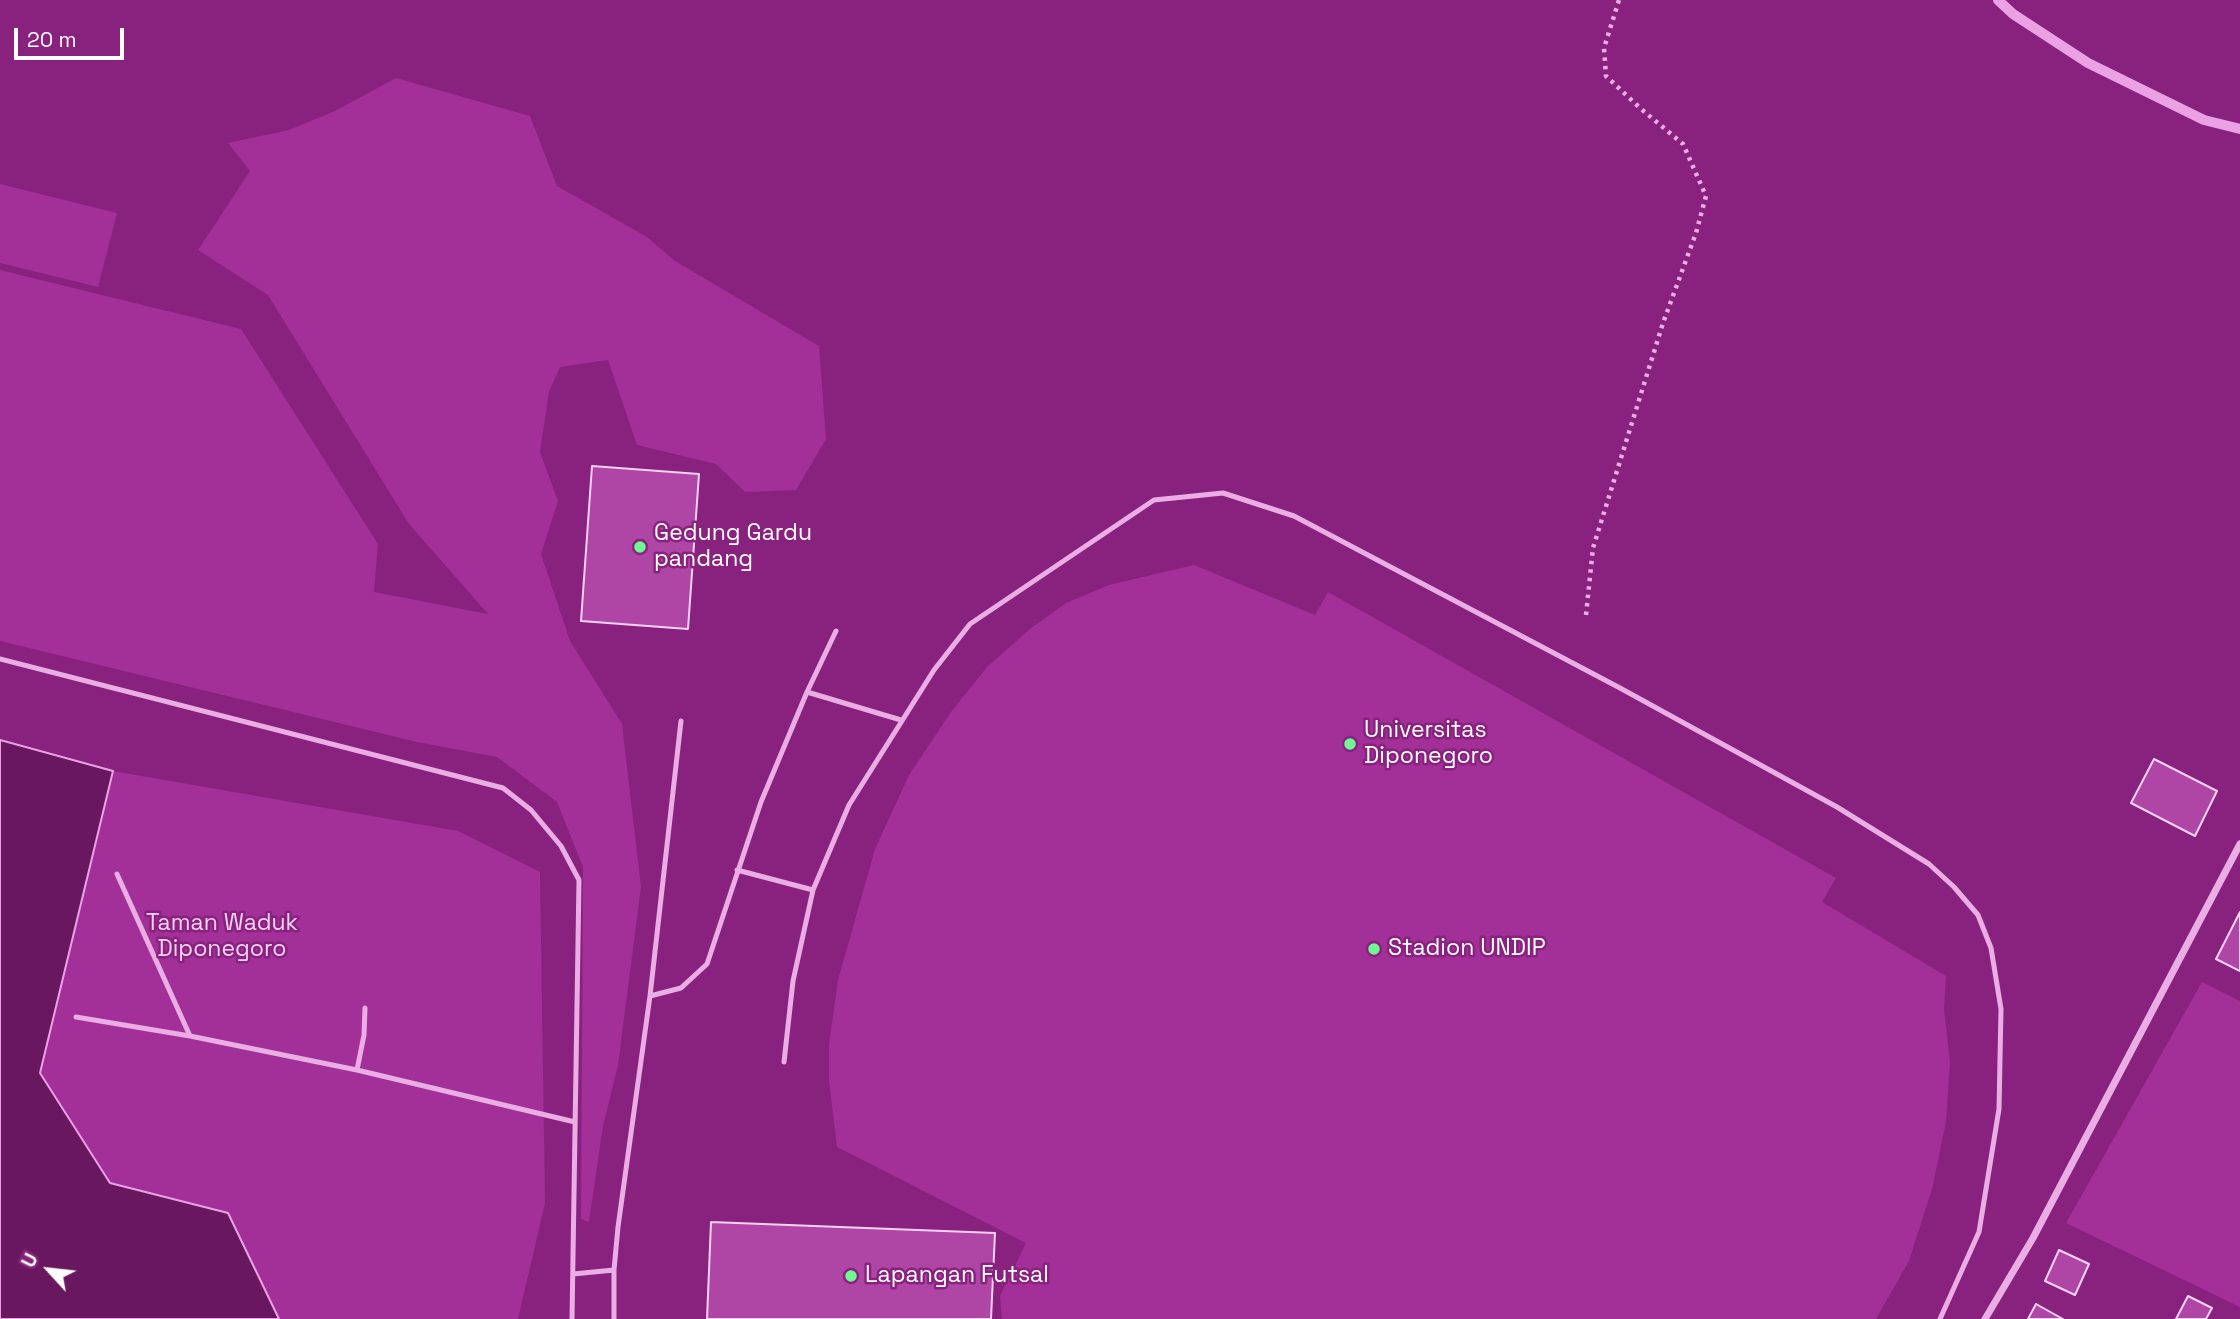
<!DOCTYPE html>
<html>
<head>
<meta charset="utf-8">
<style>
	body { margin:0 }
	#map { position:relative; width:2240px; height:1319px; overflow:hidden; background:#89227e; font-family:"Space Grotesk",sans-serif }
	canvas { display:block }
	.north { position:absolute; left:14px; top:1235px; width:70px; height:70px; -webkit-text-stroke:5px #89227e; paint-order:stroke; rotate:297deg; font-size:19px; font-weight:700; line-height:28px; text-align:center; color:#fff }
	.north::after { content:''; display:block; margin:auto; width:24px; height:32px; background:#fff; clip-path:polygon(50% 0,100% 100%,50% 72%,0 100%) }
	.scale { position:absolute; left:14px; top:28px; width:110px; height:32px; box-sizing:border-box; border:4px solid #fff; border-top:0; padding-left:9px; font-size:21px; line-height:24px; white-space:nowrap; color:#fff; -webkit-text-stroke:5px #89227e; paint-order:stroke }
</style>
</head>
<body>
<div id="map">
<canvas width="2240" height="1319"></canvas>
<div class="north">U</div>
<div class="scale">20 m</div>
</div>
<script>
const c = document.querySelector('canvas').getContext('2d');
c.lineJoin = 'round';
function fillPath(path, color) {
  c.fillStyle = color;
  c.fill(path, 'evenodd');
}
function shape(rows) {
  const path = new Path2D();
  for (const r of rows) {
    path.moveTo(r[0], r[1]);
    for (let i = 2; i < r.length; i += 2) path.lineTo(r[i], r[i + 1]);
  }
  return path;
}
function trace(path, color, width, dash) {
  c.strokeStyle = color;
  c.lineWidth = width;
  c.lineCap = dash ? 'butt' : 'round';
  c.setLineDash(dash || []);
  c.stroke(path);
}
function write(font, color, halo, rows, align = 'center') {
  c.font = font + ' "Space Grotesk",sans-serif';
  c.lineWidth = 5;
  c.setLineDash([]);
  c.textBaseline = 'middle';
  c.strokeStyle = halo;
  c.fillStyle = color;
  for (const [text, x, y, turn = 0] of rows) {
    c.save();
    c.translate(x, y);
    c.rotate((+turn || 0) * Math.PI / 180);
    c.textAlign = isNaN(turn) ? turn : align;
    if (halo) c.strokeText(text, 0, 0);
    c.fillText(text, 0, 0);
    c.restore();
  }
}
const green = shape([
	[396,78,530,116,557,186,647,237,675,261,819,346,826,439,796,490,745,492,716,464,637,445,608,360,560,367,549,392,540,452,558,501,541,554,570,641,622,724,641,887,618,1065,603,1126,589,1222,581,1219,583,867,557,802,497,757,417,742,0,641,0,270,241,329,378,544,374,592,488,614,409,524,268,295,198,250,250,171,228,143,289,130,335,111],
	[0,184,117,213,98,287,0,263],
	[1194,565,1315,615,1328,592,1836,878,1822,902,1946,976,1944,1009,1950,1062,1946,1122,1932,1189,1909,1261,1876,1319,1002,1319,1000,1296,1026,1243,837,1147,829,1081,829,1044,838,980,875,849,909,775,951,712,987,667,1030,629,1066,603,1109,585],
	[113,771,458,831,540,872,545,1203,518,1319,279,1319,228,1213,110,1184,40,1073],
	[2202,982,2240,1001,2240,1307,2066,1223]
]);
const water = shape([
	[0,740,113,771,40,1073,110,1183,228,1213,279,1319,0,1319,0,740]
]);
const stream = shape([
	[1998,0,2013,14,2088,63,2204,120,2240,129]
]);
const building = shape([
	[592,466,699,474,688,629,581,621,592,466],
	[2154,759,2217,791,2195,836,2131,803,2154,759],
	[2240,912,2240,971,2216,959,2240,912],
	[711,1222,995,1233,991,1319,707,1319,711,1222],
	[2059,1250,2089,1264,2075,1295,2045,1281,2059,1250],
	[2188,1296,2212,1308,2206,1319,2176,1319,2188,1296],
	[2036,1304,2063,1319,2028,1319,2036,1304]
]);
const path = shape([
	[1586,615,1593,548,1663,323,1696,233,1706,196,1683,144,1640,108,1606,76,1604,48,1619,0]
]);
const lane = shape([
	[0,659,503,788,531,810,561,846,579,880,572,1319],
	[807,692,901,720],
	[737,870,813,890],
	[117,874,190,1036],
	[650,996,681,721],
	[365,1008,364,1035,357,1070,575,1122],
	[76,1017,190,1036,357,1070],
	[784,1062,793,981,813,890,849,805,934,670,970,624,1154,500,1223,493,1294,516,1620,688,1837,807,1929,864,1954,887,1978,915,1991,948,2001,1009,1999,1109,1979,1232,1940,1319],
	[573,1274,614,1270],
	[614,1319,614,1270,618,1227,650,996,681,988,707,964,761,802,807,692,836,631]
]);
const street = shape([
	[1985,1319,2033,1238,2240,844]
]);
const markers = [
	[640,547,7,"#70f692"],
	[1350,744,7,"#70f692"],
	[1374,949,7,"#70f692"],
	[851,1276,7,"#70f692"]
];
const poiNames = [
	["Gedung Gardu",654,534],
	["pandang",654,560],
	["Universitas",1364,731],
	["Diponegoro",1364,757],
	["Stadion UNDIP",1388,949],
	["Lapangan Futsal",865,1276]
];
const parkNames = [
	["Taman Waduk",222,924],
	["Diponegoro",222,950]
];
fillPath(green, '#a32f98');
fillPath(water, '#69185f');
trace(water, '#eba2e5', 2);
trace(stream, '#eba2e5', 10);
fillPath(building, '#af46a5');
trace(building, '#f8d2f4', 2);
trace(path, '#eaaee5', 4.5, [3.5, 5]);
trace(lane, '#eaaee5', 5);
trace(street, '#eaaee5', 7);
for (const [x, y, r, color] of markers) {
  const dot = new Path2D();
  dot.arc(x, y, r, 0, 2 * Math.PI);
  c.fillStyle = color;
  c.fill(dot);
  trace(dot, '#89227e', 2.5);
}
write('23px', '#fff', '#89227e', poiNames, 'left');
write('23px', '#f8d2f4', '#89227e', parkNames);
</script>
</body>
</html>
